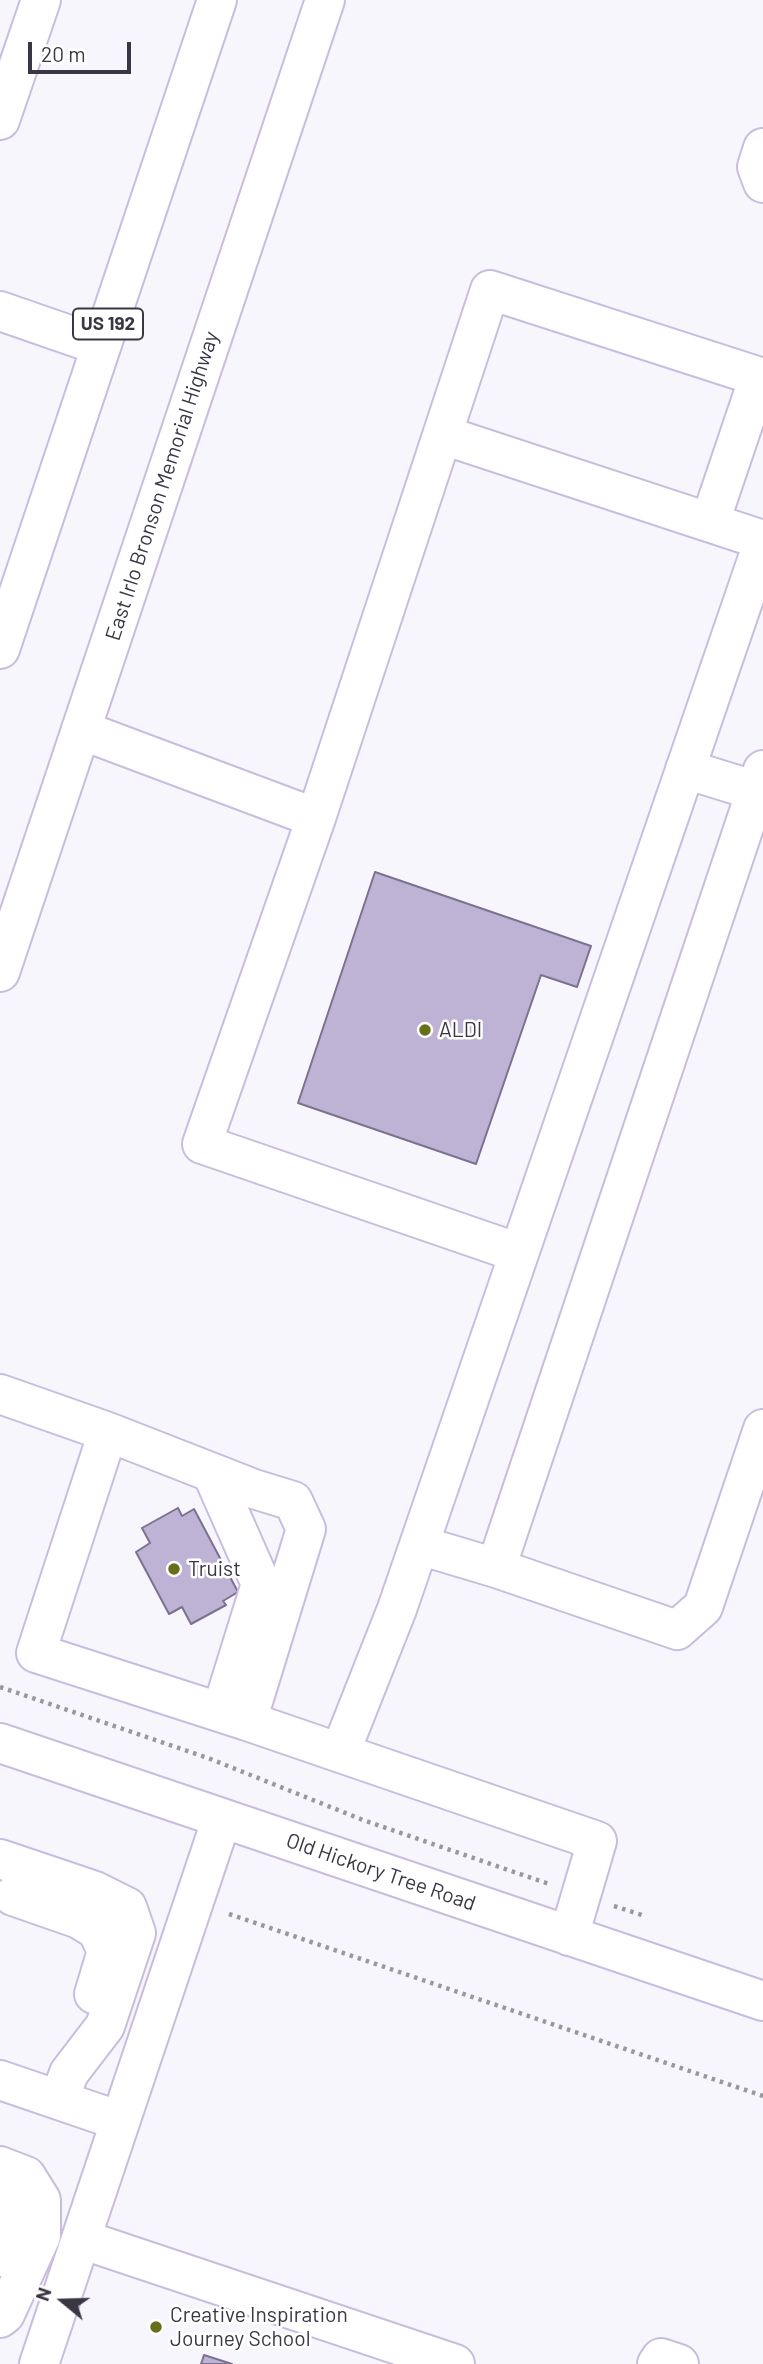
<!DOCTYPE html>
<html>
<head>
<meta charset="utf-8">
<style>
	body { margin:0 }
	#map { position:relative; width:763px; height:2364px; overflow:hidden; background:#f8f6fd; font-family:Barlow,sans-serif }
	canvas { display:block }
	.north { position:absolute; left:28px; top:2266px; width:70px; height:70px; -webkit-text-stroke:5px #fff; paint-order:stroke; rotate:289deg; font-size:19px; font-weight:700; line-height:28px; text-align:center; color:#3b3644 }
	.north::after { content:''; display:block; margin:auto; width:24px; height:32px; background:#3b3644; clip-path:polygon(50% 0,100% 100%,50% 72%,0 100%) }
	.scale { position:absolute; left:28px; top:42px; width:103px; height:32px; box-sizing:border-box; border:4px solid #3b3644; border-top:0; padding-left:9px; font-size:21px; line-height:24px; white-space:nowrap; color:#3b3644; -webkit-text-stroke:5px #fff; paint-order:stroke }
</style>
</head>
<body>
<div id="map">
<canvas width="763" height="2364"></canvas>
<div class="north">N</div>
<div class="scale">20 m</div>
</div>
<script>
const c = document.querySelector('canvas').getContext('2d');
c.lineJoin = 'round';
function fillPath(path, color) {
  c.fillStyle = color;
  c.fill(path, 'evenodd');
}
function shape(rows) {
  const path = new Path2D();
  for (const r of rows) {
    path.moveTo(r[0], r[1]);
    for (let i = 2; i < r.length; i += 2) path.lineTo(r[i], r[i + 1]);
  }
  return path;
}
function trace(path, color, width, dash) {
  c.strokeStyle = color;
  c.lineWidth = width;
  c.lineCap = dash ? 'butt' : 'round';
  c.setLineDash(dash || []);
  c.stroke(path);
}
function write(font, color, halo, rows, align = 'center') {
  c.font = font + ' Barlow,sans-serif';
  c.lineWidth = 5;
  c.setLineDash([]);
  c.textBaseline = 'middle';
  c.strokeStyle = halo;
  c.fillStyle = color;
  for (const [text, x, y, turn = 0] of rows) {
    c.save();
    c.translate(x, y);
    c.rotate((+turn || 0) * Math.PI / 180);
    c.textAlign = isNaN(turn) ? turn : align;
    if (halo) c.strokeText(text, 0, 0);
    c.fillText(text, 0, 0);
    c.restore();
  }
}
const building = shape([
	[375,872,591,946,577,987,541,975,476,1164,298,1103,375,872],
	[178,1508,182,1516,194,1509,238,1592,223,1601,226,1605,191,1624,182,1607,169,1614,136,1552,150,1543,142,1528,178,1508],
	[204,2355,232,2364,201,2364,204,2355]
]);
const path = shape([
	[0,1687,208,1758,363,1820,549,1884],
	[614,1906,642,1915],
	[229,1914,763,2096]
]);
const minor = shape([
	[0,120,41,0],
	[763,148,757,167,763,183],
	[0,311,101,346],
	[443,435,763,540],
	[710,522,759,377],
	[81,730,316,818,202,1144,519,1253],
	[685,769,763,793],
	[763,770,496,1568,677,1630,703,1607,763,1429],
	[316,818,490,290,763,378],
	[0,1394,108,1432,254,1489,293,1501,306,1529,247,1721,597,1841,569,1936],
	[108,1432,36,1653,247,1721],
	[212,1473,261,1584,225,1700],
	[419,1545,496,1568],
	[0,1743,763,2001],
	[340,1753,397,1609,763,543],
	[0,1859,95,1891,127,1907,136,1933,105,2026,69,2073,59,2100],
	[13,1896,79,1919,97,1930,107,1951,94,1994],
	[0,2080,120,2121],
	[0,2166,26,2176,41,2200,41,2236,5,2314,0,2318],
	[0,2181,14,2196,10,2224,0,2257],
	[81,2239,455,2364],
	[39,2364,222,1818],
	[657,2364,661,2358,679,2364]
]);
const highway = shape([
	[0,649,217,0],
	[0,972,325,0]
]);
const markers = [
	[425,1030,7,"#66701a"],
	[174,1569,7,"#66701a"],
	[156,2327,7,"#66701a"]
];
const shields = [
	[108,324,70]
];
const shieldNames = [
	["US 192",108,324]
];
const streetNames = [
	["East Irlo Bronson Memorial Highway",162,486,-72],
	["Old Hickory Tree Road",381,1872,19]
];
const poiNames = [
	["ALDI",439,1030],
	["Truist",188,1569],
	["Creative Inspiration",170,2315],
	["Journey School",170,2339]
];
fillPath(building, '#bfb3d5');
trace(building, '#7d7190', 2);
trace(minor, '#c9bddf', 42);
trace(highway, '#c9bddf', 42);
trace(path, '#9b97a2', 4.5, [3.5, 5]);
trace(minor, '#fff', 38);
trace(highway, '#fff', 38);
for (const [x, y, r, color] of markers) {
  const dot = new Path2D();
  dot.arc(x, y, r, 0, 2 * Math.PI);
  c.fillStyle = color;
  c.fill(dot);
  trace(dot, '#fff', 2.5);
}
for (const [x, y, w] of shields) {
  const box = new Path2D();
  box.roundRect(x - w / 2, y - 15.5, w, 31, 5);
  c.fillStyle = '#fff';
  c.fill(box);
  trace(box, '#3b3644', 2);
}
write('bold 19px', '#3b3644', null, shieldNames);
write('21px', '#3b3644', '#fff', streetNames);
write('21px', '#3b3644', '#fff', poiNames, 'left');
</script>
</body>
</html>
